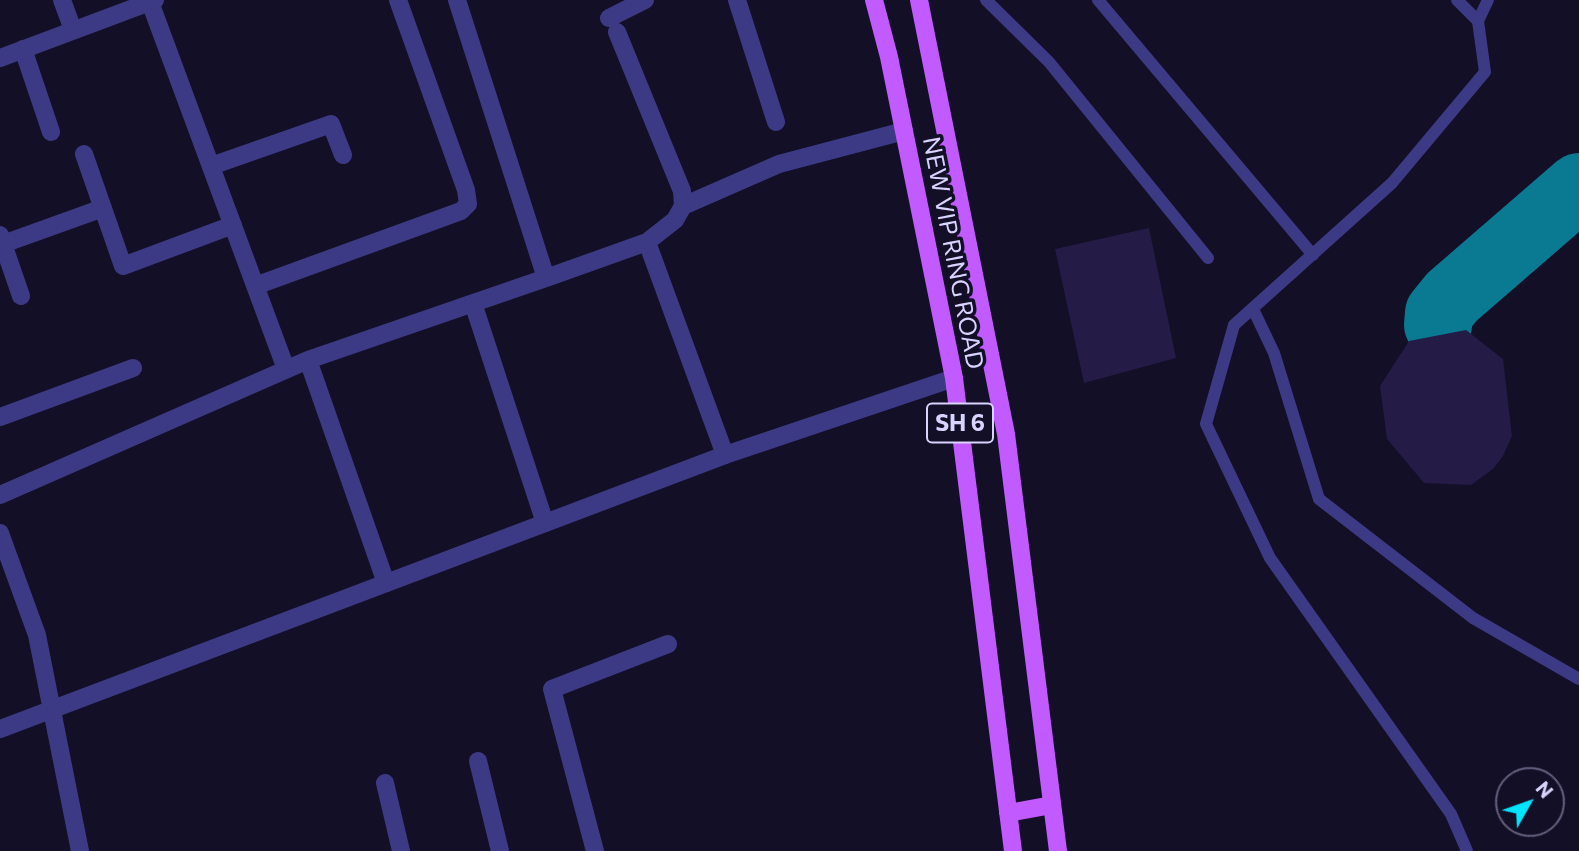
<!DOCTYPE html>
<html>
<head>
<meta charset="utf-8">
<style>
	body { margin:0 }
	#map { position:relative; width:1579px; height:851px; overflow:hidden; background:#130f26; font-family:Commissioner,sans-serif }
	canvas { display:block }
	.north { position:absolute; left:1495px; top:767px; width:70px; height:70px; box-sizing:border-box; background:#130f26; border:2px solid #625e7d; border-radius:50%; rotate:50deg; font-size:19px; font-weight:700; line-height:28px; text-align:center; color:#d9d4ff }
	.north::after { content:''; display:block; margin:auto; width:24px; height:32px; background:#00e5ff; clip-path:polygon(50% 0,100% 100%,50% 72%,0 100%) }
</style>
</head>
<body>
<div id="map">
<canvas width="1579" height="851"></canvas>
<div class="north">N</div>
</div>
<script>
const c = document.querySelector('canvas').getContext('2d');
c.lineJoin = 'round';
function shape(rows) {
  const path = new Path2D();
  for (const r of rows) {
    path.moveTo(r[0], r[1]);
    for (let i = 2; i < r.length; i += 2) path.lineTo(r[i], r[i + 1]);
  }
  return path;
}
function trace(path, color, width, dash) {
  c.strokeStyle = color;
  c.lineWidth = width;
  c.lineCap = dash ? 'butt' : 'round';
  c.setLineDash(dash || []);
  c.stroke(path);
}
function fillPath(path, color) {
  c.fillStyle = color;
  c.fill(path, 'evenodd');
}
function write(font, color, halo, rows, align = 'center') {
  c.font = font + ' Commissioner,sans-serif';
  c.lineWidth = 7;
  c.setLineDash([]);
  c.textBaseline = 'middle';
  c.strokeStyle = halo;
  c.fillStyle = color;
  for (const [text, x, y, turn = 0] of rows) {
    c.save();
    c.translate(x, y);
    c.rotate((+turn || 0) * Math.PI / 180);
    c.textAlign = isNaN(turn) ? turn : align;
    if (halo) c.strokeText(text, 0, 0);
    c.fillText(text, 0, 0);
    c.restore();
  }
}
const taxiway = shape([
	[1438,325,1439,313,1452,297,1579,187]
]);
const building = shape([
	[1149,228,1176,358,1084,383,1055,249],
	[1466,330,1503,359,1512,436,1503,456,1493,469,1471,485,1424,483,1387,439,1380,386,1409,341]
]);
const service = shape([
	[986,0,1049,62,1208,258],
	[1098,0,1313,255],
	[1457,0,1478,21,1485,72,1392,183,1234,325,1206,424,1270,558,1451,814,1467,851],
	[1478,21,1488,0],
	[1253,309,1274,353,1319,499,1473,618,1579,679]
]);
const minor = shape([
	[62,0,73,30],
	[737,0,776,122],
	[150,2,286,369],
	[609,18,645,0],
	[617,32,682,191,683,206,675,220,647,242],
	[23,49,51,132],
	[84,154,123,266,233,225],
	[211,166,331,124,343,155],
	[683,206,779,164,904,131],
	[0,235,21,296],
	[0,245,103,208],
	[546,278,647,242,725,455],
	[255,286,461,211,468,204,466,190,398,0],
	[473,303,545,523],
	[308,360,386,583],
	[0,417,133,368],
	[0,495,308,360,546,278,457,0],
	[478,761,500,851],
	[385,783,401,851],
	[595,851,552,689,668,644]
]);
const tertiary = shape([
	[0,58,155,0],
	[0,533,37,635,80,851],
	[0,729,725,455,954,378]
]);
const primary = shape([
	[874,0,889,57,954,378,1013,851],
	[919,0,1006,434,1058,851],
	[1008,813,1052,805]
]);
const shields = [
	[960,423,66]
];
const shieldNames = [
	["SH 6",960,423]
];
const streetNames = [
	["NEW VIP RING ROAD",953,253,79]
];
trace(taxiway, '#0a7a92', 68);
fillPath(building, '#241b47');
trace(service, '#3d3a85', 12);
trace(minor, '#3d3a85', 18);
trace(tertiary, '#3d3a85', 18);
trace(primary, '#c25bff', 18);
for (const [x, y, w] of shields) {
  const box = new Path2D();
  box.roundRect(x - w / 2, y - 19.5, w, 39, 5);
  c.fillStyle = '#130f26';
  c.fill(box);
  trace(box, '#d9d4ff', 2);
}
write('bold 23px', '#d9d4ff', null, shieldNames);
write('24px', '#d9d4ff', '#130f26', streetNames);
</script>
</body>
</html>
